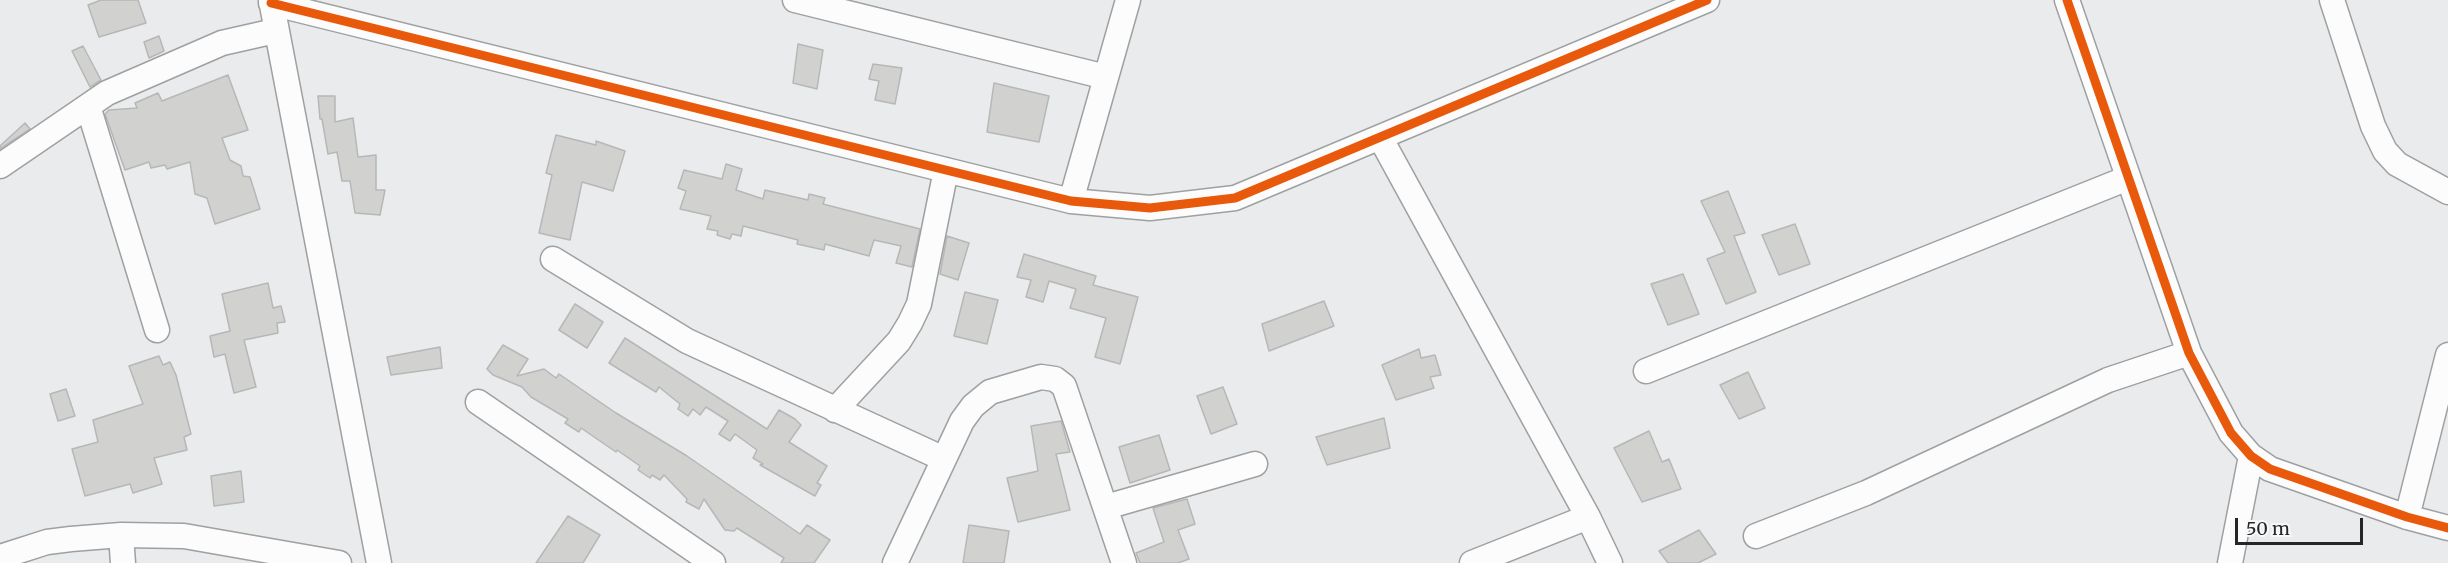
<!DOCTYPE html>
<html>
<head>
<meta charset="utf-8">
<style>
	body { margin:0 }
	#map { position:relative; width:2448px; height:563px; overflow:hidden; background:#eaebec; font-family:Merriweather,serif }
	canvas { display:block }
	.scale { position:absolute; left:2235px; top:518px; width:128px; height:27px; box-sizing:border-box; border:3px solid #262627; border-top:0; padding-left:8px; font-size:18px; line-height:21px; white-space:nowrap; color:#262627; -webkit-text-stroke:4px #f7f8fa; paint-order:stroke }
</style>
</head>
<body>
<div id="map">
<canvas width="2448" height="563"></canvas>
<div class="scale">50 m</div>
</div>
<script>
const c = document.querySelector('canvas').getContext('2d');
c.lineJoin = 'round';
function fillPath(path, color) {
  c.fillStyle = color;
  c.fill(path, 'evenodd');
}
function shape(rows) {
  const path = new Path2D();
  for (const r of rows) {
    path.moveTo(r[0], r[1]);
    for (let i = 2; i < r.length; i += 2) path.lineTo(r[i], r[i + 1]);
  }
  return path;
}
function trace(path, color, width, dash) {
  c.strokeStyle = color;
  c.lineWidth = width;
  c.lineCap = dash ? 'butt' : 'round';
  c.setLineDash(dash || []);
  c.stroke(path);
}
const building = shape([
	[101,0,138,0,146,23,99,37,88,5,101,0],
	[159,36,164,51,149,58,144,42,159,36],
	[798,44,823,50,817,89,793,83,798,44],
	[83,46,101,80,90,87,72,51,83,46],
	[873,64,902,68,895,104,875,100,879,81,869,79,873,64],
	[228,75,248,130,222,138,230,160,241,166,243,176,250,177,260,209,215,224,207,198,195,194,190,162,167,169,165,165,151,168,149,162,125,170,105,114,109,110,137,108,135,103,158,93,162,101,228,75],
	[994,83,1049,96,1039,142,987,132,994,83],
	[318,96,335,96,335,122,353,118,358,157,376,155,376,190,385,190,380,215,355,213,350,181,342,181,337,152,328,154,322,119,320,119,318,96],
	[25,123,30,129,0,149,0,146,25,123],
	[556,135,596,145,596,141,625,151,613,191,582,182,570,240,539,233,552,175,546,173,556,135],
	[726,164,742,169,736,190,763,199,765,190,808,200,809,194,825,198,823,204,920,229,912,267,896,263,901,246,874,240,869,256,825,244,824,250,797,244,798,240,743,226,741,236,732,234,730,239,717,235,718,231,707,229,711,216,680,209,686,191,678,188,684,170,722,179,726,164],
	[1728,191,1745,233,1734,236,1756,292,1726,304,1707,259,1725,252,1701,201,1728,191],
	[1795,224,1810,264,1779,275,1762,235,1795,224],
	[947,236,969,243,958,280,940,274,947,236],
	[1024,254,1096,276,1093,285,1138,297,1120,364,1095,357,1106,318,1070,308,1076,289,1049,281,1043,302,1026,297,1031,280,1017,277,1024,254],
	[1683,274,1699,314,1668,325,1651,284,1683,274],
	[268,283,273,308,281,306,285,322,277,323,278,333,244,340,256,387,234,393,225,354,214,357,210,336,230,331,222,294,268,283],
	[965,292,998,300,987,344,954,336,965,292],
	[1324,301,1334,326,1269,351,1262,324,1324,301],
	[575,304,603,322,587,348,559,330,575,304],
	[625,338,767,429,779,410,795,419,801,425,789,442,827,466,817,483,821,485,815,496,760,465,763,464,753,458,757,450,735,434,730,441,719,434,728,421,706,407,700,415,693,409,688,416,678,409,680,404,659,387,656,392,609,363,625,338],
	[503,345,528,359,517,376,544,369,556,378,559,374,616,413,687,456,800,534,807,525,830,540,814,563,781,563,784,558,737,528,734,531,725,530,704,499,699,509,686,502,687,499,664,475,660,480,652,475,650,478,638,470,640,466,617,450,616,452,581,428,579,432,565,423,568,419,531,397,522,387,493,375,487,369,503,345],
	[440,347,442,368,391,375,387,357,440,347],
	[1419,349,1421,358,1435,355,1441,375,1430,377,1434,388,1396,400,1382,365,1419,349],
	[159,356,163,365,170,362,176,375,191,434,184,437,187,450,154,458,162,484,133,493,130,484,85,496,72,449,98,442,93,420,143,404,129,366,159,356],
	[1748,372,1765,408,1739,419,1720,385,1748,372],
	[1223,387,1237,424,1211,434,1197,396,1223,387],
	[66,389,75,416,58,421,50,394,66,389],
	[1384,418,1390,448,1327,465,1316,437,1384,418],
	[1061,421,1070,452,1056,454,1070,510,1018,522,1007,478,1038,471,1031,426,1061,421],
	[1649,431,1662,462,1669,459,1681,489,1642,502,1614,448,1649,431],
	[1159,435,1170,470,1130,483,1119,447,1159,435],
	[241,471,244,502,214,506,211,476,241,471],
	[1187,499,1195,524,1178,530,1189,559,1178,563,1140,563,1136,553,1164,542,1153,508,1187,499],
	[568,516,600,535,583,563,536,563,568,516],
	[969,525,1009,531,1004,563,963,563,969,525],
	[1699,530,1716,554,1698,563,1668,563,1659,551,1699,530]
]);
const minor = shape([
	[271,0,379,563],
	[795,0,1106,77],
	[2067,0,2189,353,2231,433,2251,456,2270,469,2407,517,2448,528],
	[2332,0,2373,126,2385,151,2397,164,2448,192],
	[271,3,1071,201,1150,208,1235,198,1707,0],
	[88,106,157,330],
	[1381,139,1588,517,1610,563],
	[0,166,107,93,222,43,275,31],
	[1071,201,1128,0],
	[553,259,687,341,944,459],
	[1646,371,2128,178],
	[478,402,713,563],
	[835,410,899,341,910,323,919,304,946,170],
	[1106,507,1255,464],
	[2407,517,2448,355],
	[121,535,123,563],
	[1756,536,1866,493,2108,380,2189,353],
	[0,557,47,542,71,539,121,535,184,536,339,563],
	[895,563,962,421,973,406,990,392,1041,377,1055,379,1064,386,1124,563],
	[1472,563,1588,517],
	[2230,563,2251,456]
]);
const cycleway = shape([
	[2067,0,2189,353,2231,433,2251,456,2270,469,2407,517,2448,528],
	[271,3,1071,201,1150,208,1235,198,1707,0]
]);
fillPath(building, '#d1d1d0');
trace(building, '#b7b7b7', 1.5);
trace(minor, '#9fa0a1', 27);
trace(minor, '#fcfcfc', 24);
trace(cycleway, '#e8590c', 9);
</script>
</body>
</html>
